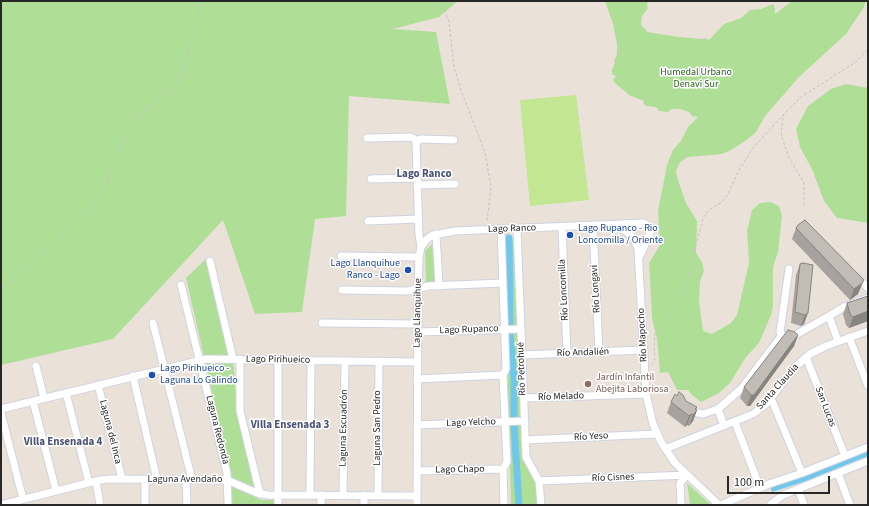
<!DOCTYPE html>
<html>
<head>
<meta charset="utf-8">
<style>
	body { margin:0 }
	#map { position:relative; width:869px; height:506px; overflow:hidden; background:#eae2d9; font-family:"Source Sans 3",sans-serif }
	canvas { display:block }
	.frame { position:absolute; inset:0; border:2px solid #272727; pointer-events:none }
	.scale { position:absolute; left:727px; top:476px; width:103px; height:18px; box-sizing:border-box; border:2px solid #272727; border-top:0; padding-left:5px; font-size:12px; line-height:14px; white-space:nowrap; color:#272727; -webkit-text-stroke:3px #fff; paint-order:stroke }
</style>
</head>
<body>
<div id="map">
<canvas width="869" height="506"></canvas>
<div class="frame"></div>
<div class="scale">100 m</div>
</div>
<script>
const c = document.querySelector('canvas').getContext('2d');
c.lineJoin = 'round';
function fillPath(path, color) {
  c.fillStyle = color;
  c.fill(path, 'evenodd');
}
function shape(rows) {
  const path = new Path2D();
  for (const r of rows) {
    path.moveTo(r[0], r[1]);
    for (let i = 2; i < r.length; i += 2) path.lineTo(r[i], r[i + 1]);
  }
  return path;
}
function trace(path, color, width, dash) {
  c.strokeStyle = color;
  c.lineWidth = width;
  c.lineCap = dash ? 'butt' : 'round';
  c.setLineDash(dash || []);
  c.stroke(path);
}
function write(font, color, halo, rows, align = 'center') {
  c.font = font + ' "Source Sans 3",sans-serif';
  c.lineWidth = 3;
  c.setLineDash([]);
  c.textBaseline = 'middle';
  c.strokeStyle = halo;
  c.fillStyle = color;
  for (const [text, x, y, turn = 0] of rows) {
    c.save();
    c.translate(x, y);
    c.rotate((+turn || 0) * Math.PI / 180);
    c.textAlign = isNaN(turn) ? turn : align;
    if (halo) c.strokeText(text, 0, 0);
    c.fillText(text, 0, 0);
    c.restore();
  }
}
const green = shape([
	[1,1,458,1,439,17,393,29,436,32,450,104,349,96,346,216,315,219,302,312,255,314,223,220,113,339,1,365],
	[605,1,648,1,647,6,648,8,642,16,641,25,648,32,678,37,703,39,704,38,709,40,724,24,741,18,750,10,761,9,773,4,775,9,775,14,792,1,866,1,864,7,846,34,799,77,766,115,756,132,748,139,731,150,722,154,688,157,680,162,676,171,678,180,686,203,697,221,696,253,702,262,704,271,700,281,699,301,703,331,712,334,731,323,737,315,749,263,747,231,752,210,760,203,770,202,779,206,782,216,778,252,773,267,773,305,771,315,759,343,746,357,730,383,719,393,701,402,692,395,688,390,677,390,668,372,660,373,657,339,652,318,649,263,660,245,658,211,667,165,673,150,681,141,688,127,698,117,692,116,689,112,680,109,672,109,668,112,659,111,656,107,646,106,643,103,644,101,629,95,615,83,613,80,616,76,612,74,612,70,615,63,614,61,617,54,617,44,613,24],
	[846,84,868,88,868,223,837,218,824,201,812,169,800,147,796,129,808,106,831,89],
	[435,241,437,282,426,285,425,251],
	[503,241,515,241,524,461,537,484,537,505,512,505,511,503],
	[208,257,228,354,234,367,236,407,257,498,262,500,275,500,275,505,232,505,229,466,186,278],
	[687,483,711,505,690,505]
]);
const pitch = shape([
	[576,95,589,200,530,206,520,100]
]);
const water = shape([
	[868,451,868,456,806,481,772,492,770,486]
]);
const canal = shape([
	[509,238,510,325],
	[510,333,514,379,514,418],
	[514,425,519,505]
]);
const path = shape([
	[440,1,449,21,454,67,462,93,485,152,491,187,487,222],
	[804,205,804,183,789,158,781,134,783,115,801,97,856,62,868,49],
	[1,288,19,275,93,204,105,187,113,163,137,116,164,96,176,83,185,61,202,1],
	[652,365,655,358,654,345,655,334,661,324,676,304,685,287,703,218,709,210,722,202,728,194,739,170,753,148,783,115]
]);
const minor = shape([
	[367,138,411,137,416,140],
	[371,179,416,178],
	[417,185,455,184],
	[368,221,418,219],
	[610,225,619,227,627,232,634,239,638,249,646,394,653,424,661,442,675,463,719,505],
	[593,226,599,352],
	[562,227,567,354],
	[501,229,506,369,503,375,507,462,503,469,504,505],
	[517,229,526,457,539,481,541,505],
	[436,234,439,286],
	[421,247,427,239,433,235,455,231,644,223,650,227,651,231,639,258],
	[341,256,419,257],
	[210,261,233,359],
	[789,269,780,332,782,335,790,338,829,316],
	[857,277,868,288],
	[181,285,227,473,228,505],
	[342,290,408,291,428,286,503,283],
	[153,323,192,480],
	[322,323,418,324],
	[417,332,521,329],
	[849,337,868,386],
	[838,341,829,316,844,307,868,298],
	[522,355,643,350],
	[806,357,845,456],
	[240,359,240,411,260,494],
	[278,360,278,505],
	[36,366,44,398],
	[133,376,157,480],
	[417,379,503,375],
	[98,385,122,479],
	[66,393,89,483],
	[524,398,646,394],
	[771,398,802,473],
	[33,401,56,491],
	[1,409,206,359,417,362],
	[688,411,703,414,718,409],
	[1,413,23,499],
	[735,422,760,488],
	[417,425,525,421],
	[724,426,718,409,741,389,782,335],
	[525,440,657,434],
	[665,449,753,414,766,404,795,367,810,354,826,346,868,331],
	[417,471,503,469],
	[838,473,850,505],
	[145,480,145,505],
	[186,480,187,505],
	[96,481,100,505],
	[539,481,687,475],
	[798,489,804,505],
	[310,495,311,360],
	[321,495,321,505],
	[343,495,345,361],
	[378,495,379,361],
	[1,505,100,480,110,479,227,480,257,493,268,495,417,496],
	[364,505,364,495],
	[417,505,418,288,419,257,421,247,419,235,416,143,420,139,454,140],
	[681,505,680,483,687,475],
	[721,505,769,484,802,473,868,447],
	[770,505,783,495,868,461]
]);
const wall = shape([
	[798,225,858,294,850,300,792,239,796,228],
	[800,264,813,265,804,324,801,326,791,323,796,275],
	[868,296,868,321,849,328,846,325,843,314,847,303],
	[798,335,794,346,750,406,747,406,740,398,744,387],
	[671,402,696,409,697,410,693,421,689,426,687,425,685,427,667,413]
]);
const shadedWall = shape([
	[864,280,858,294,850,300,854,289],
	[868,311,868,321,849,328,853,317],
	[808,313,804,324,801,326,805,315],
	[798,335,794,346,750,406,747,406,751,395],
	[697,407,694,413,697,410,693,421,689,426,695,409],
	[691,414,687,425,685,427,689,416]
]);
const building = shape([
	[805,220,864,280,862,283,854,289,796,228,798,225,805,220],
	[803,263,813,265,808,313,805,315,795,312,800,264,803,263],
	[868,296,868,311,853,317,850,314,847,303,868,296],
	[788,330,795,332,798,335,754,395,751,395,744,387,788,330],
	[679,392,683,395,686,401,697,407,695,409,697,410,693,415,691,414,689,416,671,402,675,394,677,396,679,392]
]);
const markers = [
	[570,235,4,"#1a4fb4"],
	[408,270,4,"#1a4fb4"],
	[152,375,4,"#1a4fb4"],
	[588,384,4,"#8d6e63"]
];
const parkNames = [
	["Humedal Urbano",696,73],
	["Denavi Sur",696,85]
];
const streetNames = [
	["Lago Ranco",512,229,-2],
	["Río Longaví",596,289,-93],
	["Río Loncomilla",564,290,-93],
	["Lago Llanquihue",418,313,-89],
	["Lago Rupanco",469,330,-2],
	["Río Mapocho",643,335,-93],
	["Río Andalién",583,353,-2],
	["Lago Pirihueico",278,360,1],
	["Río Petrohué",522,369,-92],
	["Santa Claudia",778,387,-48],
	["Río Melado",561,397,-2],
	["San Lucas",825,407,69],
	["Lago Yelcho",471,423,-2],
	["Laguna Escuadrón",344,428,-89],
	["Laguna San Pedro",378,428,-90],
	["Laguna Redonda",217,430,76],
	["Laguna del Inca",110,432,76],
	["Río Yeso",591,437,-3],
	["Lago Chapo",460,470,-1],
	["Río Cisnes",613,478,-2],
	["Laguna Avendaño",185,480]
];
const transitNames = [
	["Lago Rupanco - Rio",578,229],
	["Loncomilla / Oriente",578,241],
	["Lago Llanquihue",400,264,"right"],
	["Ranco - Lago",400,276,"right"],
	["Lago Pirihueico -",160,369],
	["Laguna Lo Galindo",160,381]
];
const educationNames = [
	["Jardín Infantil",596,378],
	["Abejita Laboriosa",596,390]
];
const neighbourhoodNames = [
	["Lago Ranco",424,175],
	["Villa Ensenada 3",290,426],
	["Villa Ensenada 4",63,443]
];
fillPath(green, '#afdf97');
fillPath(pitch, '#c3e693');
fillPath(water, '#6fc8e9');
trace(canal, '#6fc8e9', 7);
trace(minor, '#cfd2e0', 9);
trace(path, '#c3c3c3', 1, [3, 2]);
trace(minor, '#fff', 7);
fillPath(wall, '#a7a29d');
fillPath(shadedWall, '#88847f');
fillPath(building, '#c2bcb6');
trace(building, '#88847f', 1);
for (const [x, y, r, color] of markers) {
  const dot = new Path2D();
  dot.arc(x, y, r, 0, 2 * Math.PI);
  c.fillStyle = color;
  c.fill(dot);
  trace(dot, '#fff', 1.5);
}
write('10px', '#2a601c', '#fff', parkNames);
write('10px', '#272727', '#fff', streetNames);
write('10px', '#164399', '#fff', transitNames, 'left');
write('10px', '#785e54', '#fff', educationNames, 'left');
write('bold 11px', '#4a5276', '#fff', neighbourhoodNames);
</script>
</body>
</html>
